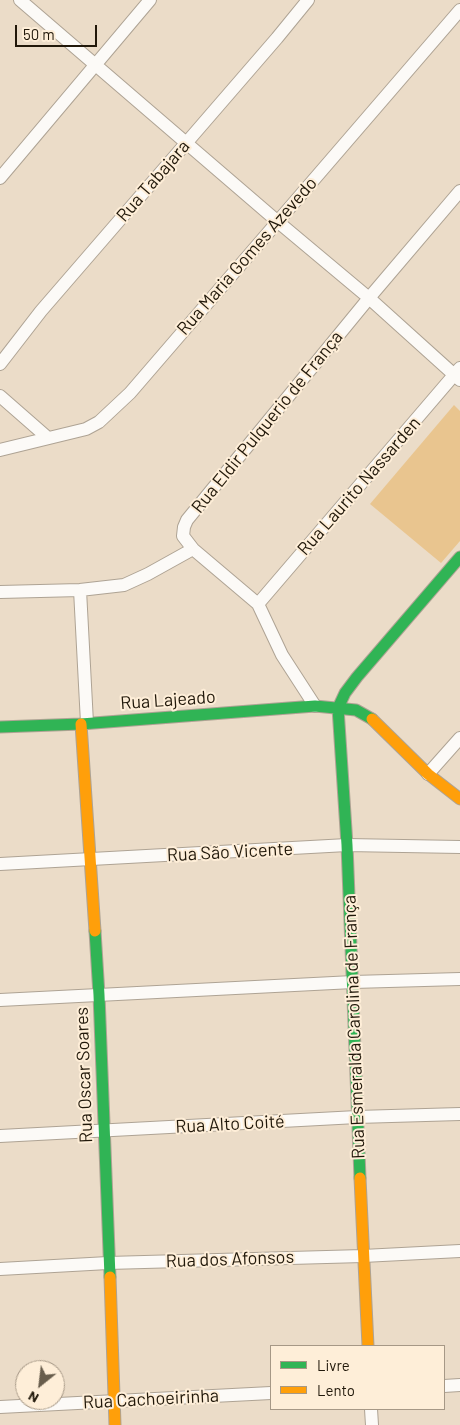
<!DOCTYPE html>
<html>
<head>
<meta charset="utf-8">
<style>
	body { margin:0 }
	#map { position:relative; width:460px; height:1425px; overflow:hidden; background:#ebdcc8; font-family:Barlow,sans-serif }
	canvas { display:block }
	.legend { position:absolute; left:270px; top:1345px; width:175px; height:65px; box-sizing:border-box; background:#feeed8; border:1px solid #a69886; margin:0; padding:6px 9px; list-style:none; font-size:15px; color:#21180a }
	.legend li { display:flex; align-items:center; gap:10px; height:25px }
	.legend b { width:25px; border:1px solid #a69886 }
	.north { position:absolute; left:15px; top:1360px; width:50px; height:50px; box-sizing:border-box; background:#feeed8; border:1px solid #a69886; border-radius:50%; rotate:209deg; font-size:14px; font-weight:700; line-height:20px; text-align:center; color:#21180a }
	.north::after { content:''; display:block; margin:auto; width:18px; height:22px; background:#685d4c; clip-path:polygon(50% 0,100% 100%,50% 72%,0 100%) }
	.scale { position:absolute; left:15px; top:25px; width:82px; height:22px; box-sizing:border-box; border:2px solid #21180a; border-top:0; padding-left:6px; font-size:15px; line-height:18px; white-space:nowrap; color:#21180a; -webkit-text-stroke:4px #feeed8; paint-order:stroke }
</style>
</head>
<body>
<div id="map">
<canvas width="460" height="1425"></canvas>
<ul class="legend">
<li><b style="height:6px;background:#30b455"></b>Livre</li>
<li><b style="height:6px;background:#ff9f0a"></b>Lento</li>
</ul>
<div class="north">N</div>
<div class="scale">50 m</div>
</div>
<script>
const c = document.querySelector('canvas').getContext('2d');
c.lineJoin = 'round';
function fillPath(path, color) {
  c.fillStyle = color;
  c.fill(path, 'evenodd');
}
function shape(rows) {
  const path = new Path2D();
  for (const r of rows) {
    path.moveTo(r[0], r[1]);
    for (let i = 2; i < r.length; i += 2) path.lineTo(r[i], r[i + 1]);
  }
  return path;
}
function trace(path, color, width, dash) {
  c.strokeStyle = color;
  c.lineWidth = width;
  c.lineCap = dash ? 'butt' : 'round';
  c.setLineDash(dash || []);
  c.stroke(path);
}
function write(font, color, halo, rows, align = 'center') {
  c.font = font + ' Barlow,sans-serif';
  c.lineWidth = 4;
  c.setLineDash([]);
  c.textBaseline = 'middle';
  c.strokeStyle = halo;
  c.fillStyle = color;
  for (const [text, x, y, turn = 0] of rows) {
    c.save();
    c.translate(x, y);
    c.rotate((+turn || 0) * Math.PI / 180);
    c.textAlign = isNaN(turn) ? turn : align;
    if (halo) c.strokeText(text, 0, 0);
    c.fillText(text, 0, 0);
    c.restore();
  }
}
const green = shape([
	[454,405,460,411,460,541,441,563,370,504]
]);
const street = shape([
	[20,0,277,221,369,298,460,380],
	[0,178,150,0],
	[0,364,41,311,277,38,308,0],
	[0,396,48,438],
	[0,450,86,429,99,422,130,393,460,10],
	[80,590,87,723],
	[0,592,80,590,124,585,148,574,193,549],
	[258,604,460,368],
	[315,706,282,655,258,604,193,549,183,536,184,527,187,520,369,298,460,191],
	[428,774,460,738],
	[0,864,347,845,460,847],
	[0,1000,353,982,460,979],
	[0,1136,357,1117,460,1114],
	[0,1269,108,1263,363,1256,460,1251],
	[444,1386,460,1385],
	[0,1407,271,1393],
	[371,1409,372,1425]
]);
const fast = shape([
	[338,708,347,845,360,1178],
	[338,708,345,693,357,677,460,557],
	[0,727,81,724,315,706,356,710,372,719],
	[95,931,99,995,110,1277]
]);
const slow = shape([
	[372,719,428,774,460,799],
	[81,724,95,931],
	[360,1178,368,1346],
	[110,1277,115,1425]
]);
const streetNames = [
	["Rua Tabajara",153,181,-49],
	["Rua Maria Gomes Azevedo",247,256,-49],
	["Rua Eldir Pulquerio de França",267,422,-51],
	["Rua Laurito Nassarden",359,486,-49],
	["Rua Lajeado",168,700,-4],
	["Rua São Vicente",230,852,-3],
	["Rua Esmeralda Carolina de França",354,1027,-92],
	["Rua Oscar Soares",84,1075,-92],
	["Rua Alto Coité",230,1124,-3],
	["Rua dos Afonsos",230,1259,-2],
	["Rua Cachoeirinha",151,1399,-3]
];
fillPath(green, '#e9c58f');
trace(street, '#aea394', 14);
trace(fast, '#aea394', 13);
trace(slow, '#aea394', 13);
trace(street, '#fcfaf7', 12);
trace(fast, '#30b455', 11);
trace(slow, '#ff9f0a', 11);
write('18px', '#21180a', '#feeed8', streetNames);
</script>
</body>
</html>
